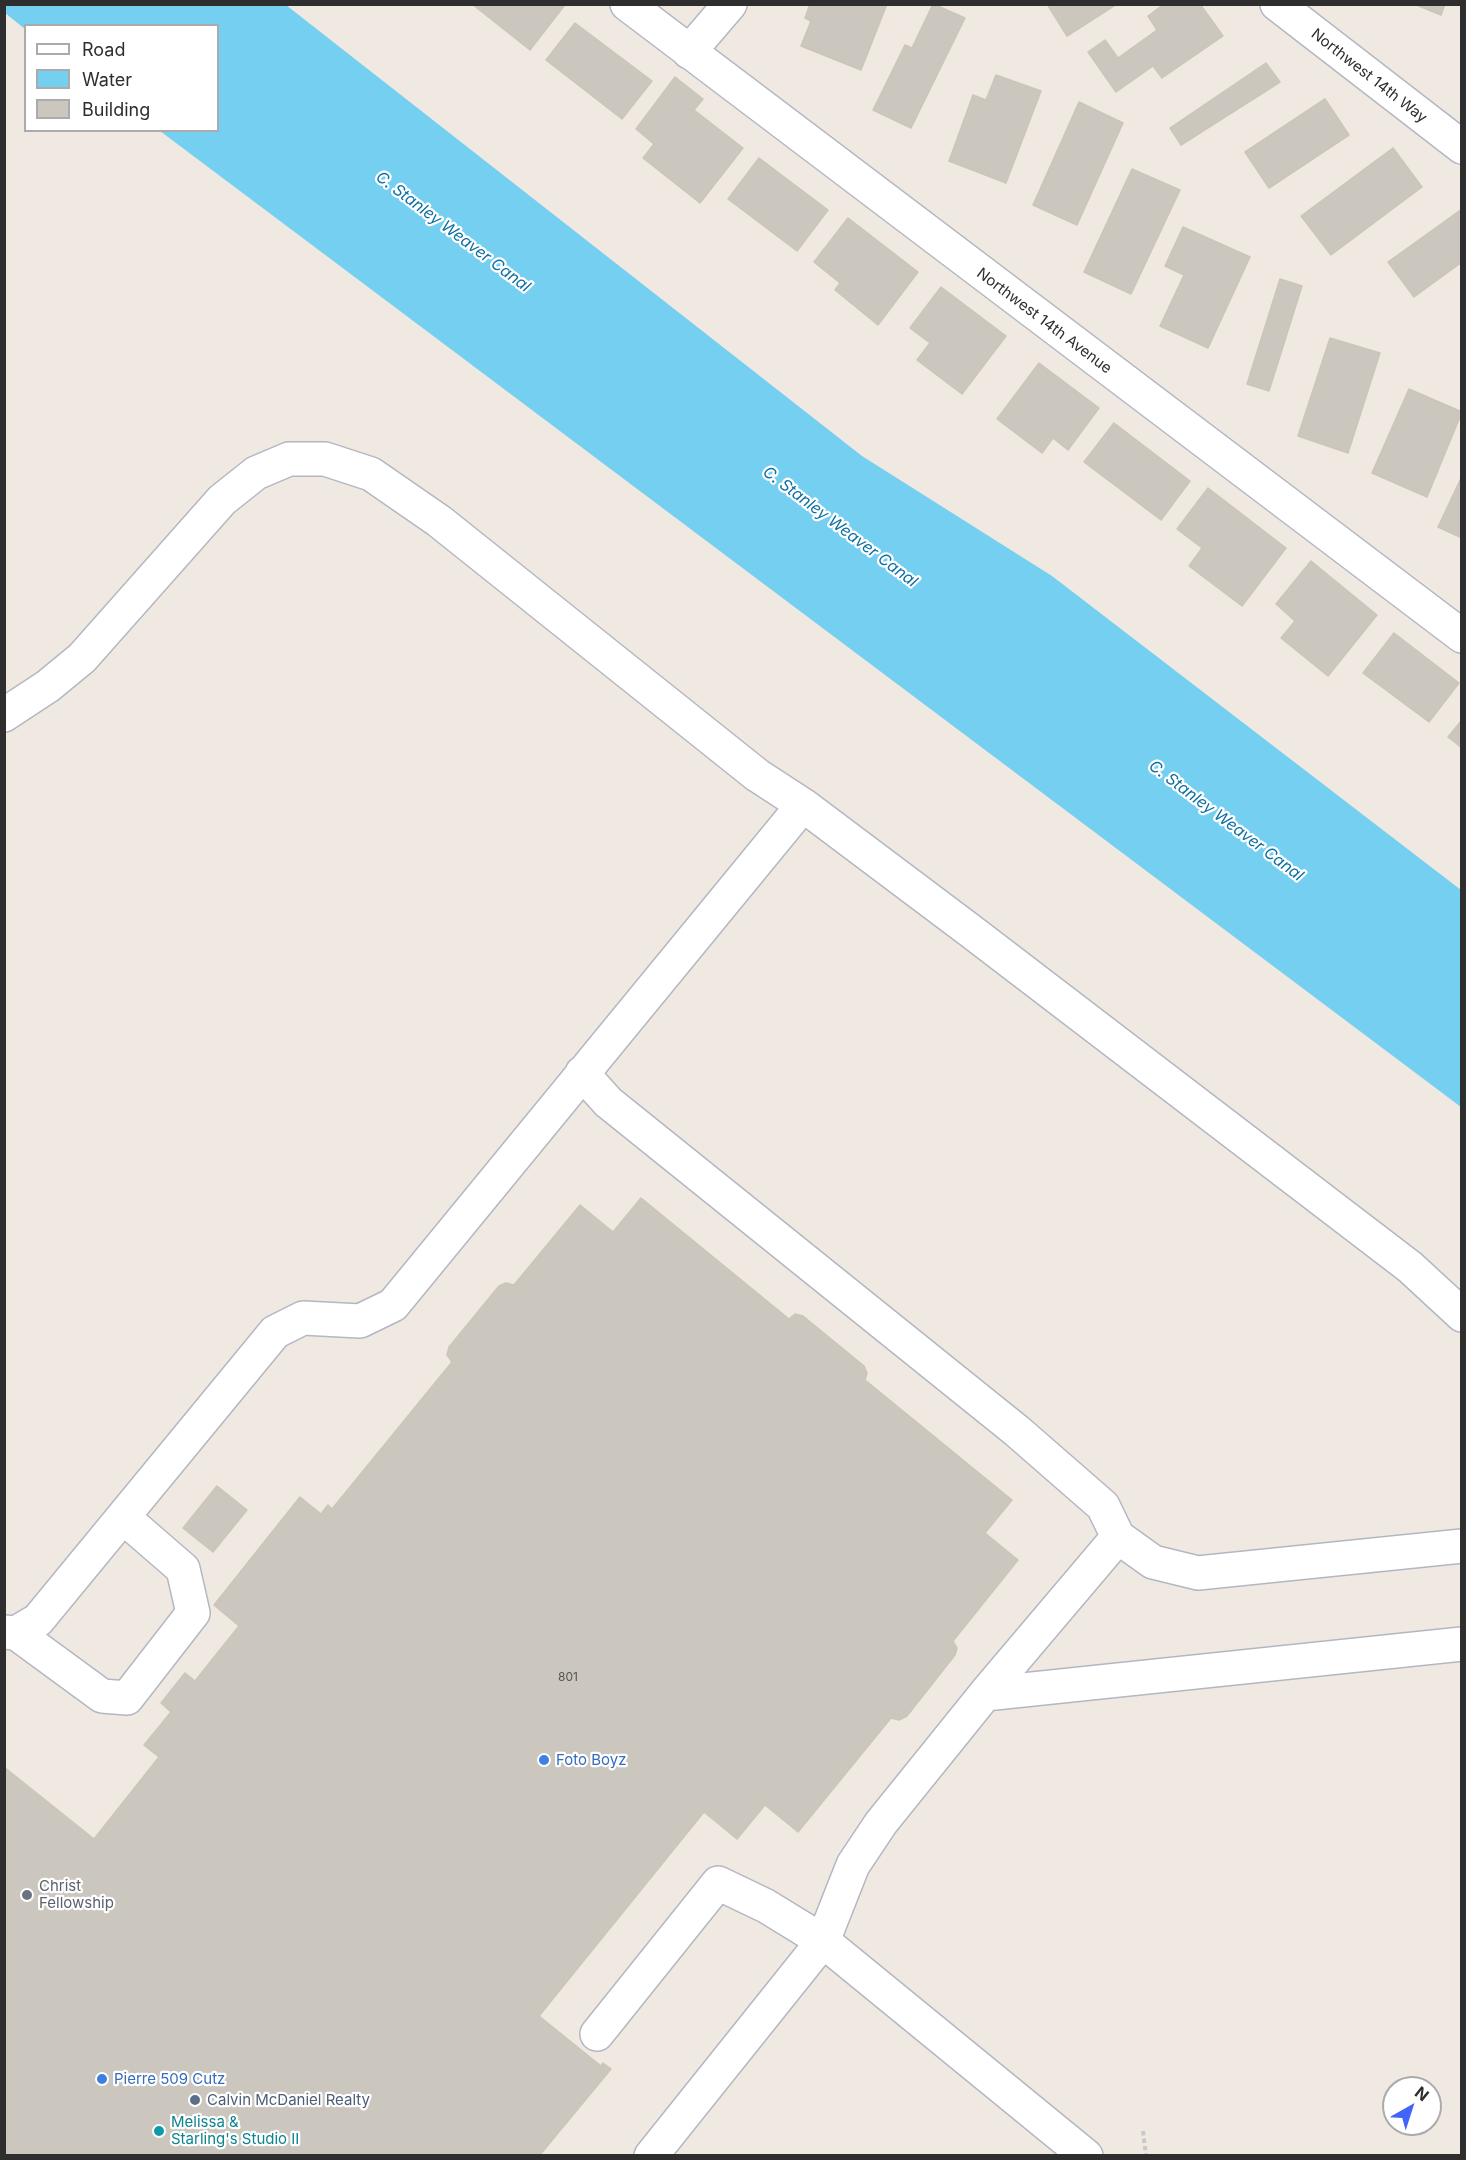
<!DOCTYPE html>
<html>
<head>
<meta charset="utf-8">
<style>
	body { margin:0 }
	#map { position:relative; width:1466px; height:2160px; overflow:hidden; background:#efe9e1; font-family:Inter,sans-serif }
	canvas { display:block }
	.frame { position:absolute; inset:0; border:6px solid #2e2e2e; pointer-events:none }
	.legend { position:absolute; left:24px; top:24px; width:195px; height:108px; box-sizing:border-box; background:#fff; border:2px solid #ababab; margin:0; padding:8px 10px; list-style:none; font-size:18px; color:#2e2e2e }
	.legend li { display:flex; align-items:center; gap:12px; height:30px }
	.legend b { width:30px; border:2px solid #ababab }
	.north { position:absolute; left:1382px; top:2076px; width:60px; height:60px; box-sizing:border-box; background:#fff; border:2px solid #ababab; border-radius:50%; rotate:39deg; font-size:16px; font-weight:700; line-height:24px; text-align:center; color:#2e2e2e }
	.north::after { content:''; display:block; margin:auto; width:21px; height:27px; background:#4264fb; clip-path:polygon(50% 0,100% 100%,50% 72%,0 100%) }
</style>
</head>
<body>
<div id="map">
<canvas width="1466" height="2160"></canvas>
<div class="frame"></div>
<ul class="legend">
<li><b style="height:8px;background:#fff"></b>Road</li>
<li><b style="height:16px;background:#75cff0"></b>Water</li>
<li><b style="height:16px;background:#cbc7bf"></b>Building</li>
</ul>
<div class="north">N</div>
</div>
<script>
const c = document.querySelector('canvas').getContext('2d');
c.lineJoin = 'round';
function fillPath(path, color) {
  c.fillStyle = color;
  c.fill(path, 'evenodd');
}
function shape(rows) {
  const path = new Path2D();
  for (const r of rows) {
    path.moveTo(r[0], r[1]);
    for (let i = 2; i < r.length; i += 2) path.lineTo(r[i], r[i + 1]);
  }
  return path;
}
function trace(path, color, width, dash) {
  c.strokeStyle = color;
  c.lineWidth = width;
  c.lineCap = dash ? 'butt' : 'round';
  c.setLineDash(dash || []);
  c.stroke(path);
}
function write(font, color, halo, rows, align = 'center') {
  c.font = font + ' Inter,sans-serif';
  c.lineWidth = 4.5;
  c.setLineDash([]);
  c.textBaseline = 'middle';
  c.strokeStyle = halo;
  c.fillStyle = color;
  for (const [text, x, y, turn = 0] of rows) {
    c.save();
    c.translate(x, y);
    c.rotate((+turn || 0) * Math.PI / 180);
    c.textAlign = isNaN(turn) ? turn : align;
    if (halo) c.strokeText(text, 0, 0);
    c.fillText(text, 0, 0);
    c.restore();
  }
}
const water = shape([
	[4,5,286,5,862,456,1052,576,1461,890,1461,1107,160,131,218,130,218,26,26,26,25,29,5,13]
]);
const building = shape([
	[472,4,563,4,564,6,530,50,472,4],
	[810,4,887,4,861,70,801,46,811,21,805,18,810,4],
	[933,4,965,18,911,128,873,110,905,45,912,48,933,4],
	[1047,4,1117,4,1067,36,1047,4],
	[1164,4,1200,4,1223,36,1162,78,1153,66,1116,92,1088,52,1105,40,1118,58,1157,30,1148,16,1164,4],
	[1414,4,1445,4,1441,15,1414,4],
	[575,23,652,81,622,119,546,60,575,23],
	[1266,63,1280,82,1181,145,1170,128,1266,63],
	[996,75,1041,91,1006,183,949,161,973,95,986,100,996,75],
	[675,77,703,99,694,110,743,148,700,203,643,158,654,144,636,129,675,77],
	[1325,99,1349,135,1269,188,1245,152,1325,99],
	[1079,102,1123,123,1077,225,1033,205,1079,102],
	[1393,148,1422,187,1331,255,1301,216,1393,148],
	[759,158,828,210,797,251,728,199,759,158],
	[1132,169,1180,190,1131,294,1084,272,1132,169],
	[1462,209,1462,262,1414,297,1388,262,1462,209],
	[848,218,918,272,878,325,835,290,840,283,814,262,848,218],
	[1183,227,1250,257,1208,348,1160,326,1184,275,1165,266,1183,227],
	[1280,279,1302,286,1269,391,1247,384,1280,279],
	[941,287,1006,336,962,394,917,360,930,343,910,328,941,287],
	[1330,338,1380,353,1348,453,1298,436,1330,338],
	[1039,363,1099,408,1068,450,1053,438,1042,453,997,419,1039,363],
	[1409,389,1462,412,1427,497,1372,473,1409,389],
	[1114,423,1190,481,1161,520,1084,462,1114,423],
	[1462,476,1462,538,1438,527,1462,476],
	[1208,488,1286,548,1242,606,1189,566,1202,548,1177,529,1208,488],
	[1311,561,1377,615,1328,676,1281,638,1295,621,1276,604,1311,561],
	[1394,633,1459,683,1429,722,1363,673,1394,633],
	[1462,720,1462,748,1448,737,1462,720],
	[641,1198,789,1319,795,1314,803,1316,864,1366,867,1373,865,1380,1012,1500,985,1533,1018,1560,953,1641,957,1648,955,1655,907,1716,899,1720,891,1718,798,1832,765,1805,737,1839,704,1812,539,2016,601,2066,603,2063,611,2069,539,2156,4,2156,4,1767,94,1839,159,1757,144,1745,171,1712,161,1703,185,1673,195,1681,239,1626,214,1605,300,1497,321,1514,328,1505,332,1509,452,1362,447,1355,449,1347,499,1286,506,1283,514,1285,580,1205,613,1232,641,1198],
	[217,1486,247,1510,213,1552,183,1528,217,1486]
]);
const path = shape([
	[1143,2131,1146,2156]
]);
const minor = shape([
	[627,4,1462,636],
	[1277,4,1462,147],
	[689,52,730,4],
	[4,715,48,686,82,658,222,500,256,473,289,459,325,459,371,474,439,521,757,775,803,805,972,932,1410,1267,1462,1315],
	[582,1073,608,1102,1017,1431,1103,1506,1118,1537],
	[4,1632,16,1633,38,1620,275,1332,303,1318,360,1321,393,1305,803,805],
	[16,1633,102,1696,127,1698,193,1613,183,1569,123,1517],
	[985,1694,1462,1644],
	[597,2034,718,1883,766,1906,823,1941,1086,2156],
	[651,2156,823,1941,853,1865,881,1823,985,1694,1118,1537,1153,1562,1198,1573,1462,1546]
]);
const markers = [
	[544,1760,6,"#3f7fe0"],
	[27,1895,6,"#6b7280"],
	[102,2079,6,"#3f7fe0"],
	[195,2100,6,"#5c6f8a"],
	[159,2131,6,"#0f9aa8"]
];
const numberNames = [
	["801",568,1677]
];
const streetNames = [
	["Northwest 14th Way",1369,76,38],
	["Northwest 14th Avenue",1044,321,37]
];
const shopNames = [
	["Foto Boyz",556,1760],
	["Pierre 509 Cutz",114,2079]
];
const worshipNames = [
	["Christ",39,1886],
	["Fellowship",39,1903]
];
const serviceNames = [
	["Calvin McDaniel Realty",207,2100]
];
const cultureNames = [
	["Melissa &",171,2122],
	["Starling's Studio II",171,2139]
];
const waterNames = [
	["C. Stanley Weaver Canal",453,232,37],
	["C. Stanley Weaver Canal",840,527,37],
	["C. Stanley Weaver Canal",1226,821,37]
];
fillPath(water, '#75cff0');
fillPath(building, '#cbc7bf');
trace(building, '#cbc5ba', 1.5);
trace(minor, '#b4b7c1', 36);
trace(path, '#c9c9c9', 4, [4.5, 3]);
trace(minor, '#fff', 33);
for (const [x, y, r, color] of markers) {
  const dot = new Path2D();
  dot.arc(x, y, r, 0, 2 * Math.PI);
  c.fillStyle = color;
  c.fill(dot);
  trace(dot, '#fff', 2);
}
write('12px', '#555452', null, numberNames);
write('15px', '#2e2e2e', '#fff', streetNames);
write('15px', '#366cbe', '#fff', shopNames, 'left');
write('15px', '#5b616d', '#fff', worshipNames, 'left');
write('15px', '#4e5e75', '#fff', serviceNames, 'left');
write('15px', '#0d838f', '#fff', cultureNames, 'left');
write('italic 16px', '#0d6fa3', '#fff', waterNames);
</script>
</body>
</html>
